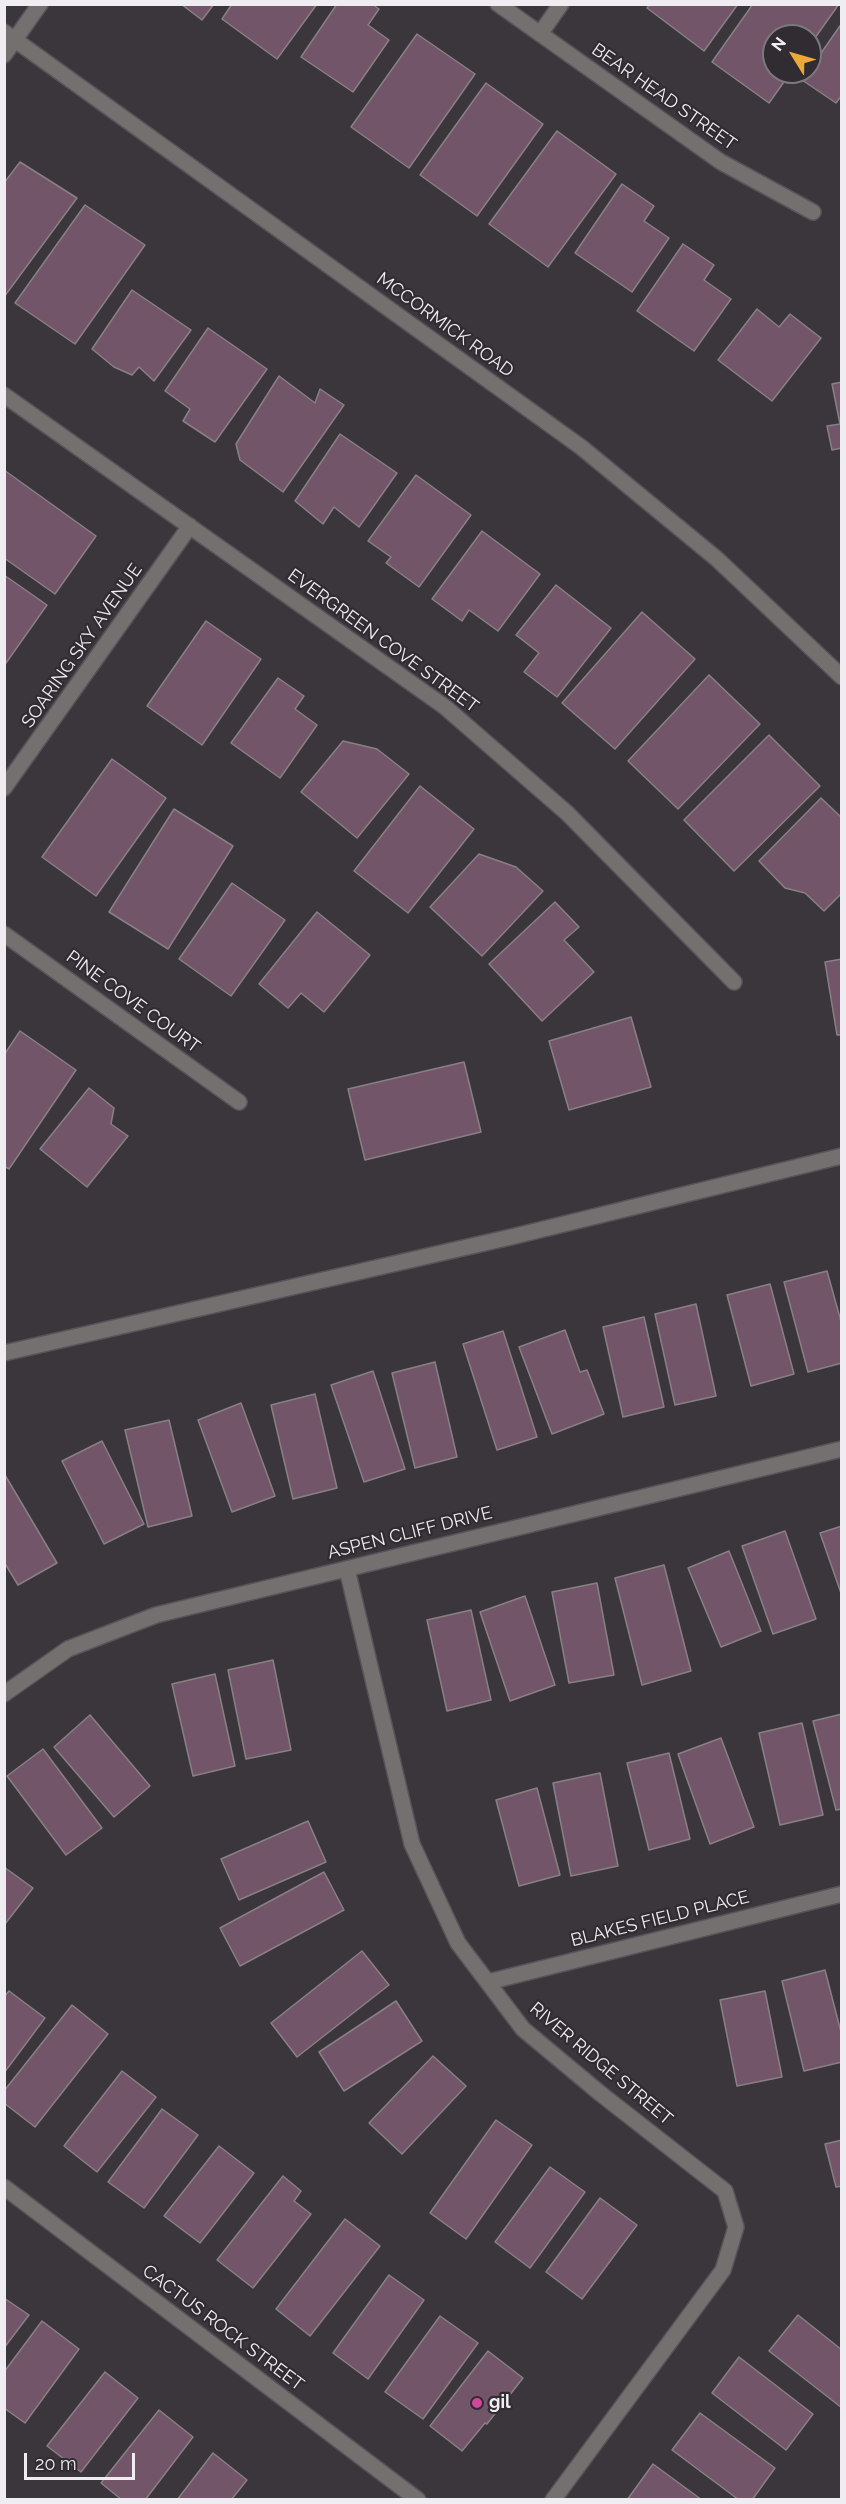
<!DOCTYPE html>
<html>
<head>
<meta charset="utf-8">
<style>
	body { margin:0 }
	#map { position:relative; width:846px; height:2504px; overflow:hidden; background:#3a363c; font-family:Raleway,sans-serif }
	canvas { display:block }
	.frame { position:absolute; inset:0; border:6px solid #efedf1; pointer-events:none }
	.north { position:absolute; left:762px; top:24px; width:60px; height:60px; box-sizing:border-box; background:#302c32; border:2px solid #7c797e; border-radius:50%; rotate:307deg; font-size:16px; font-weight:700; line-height:24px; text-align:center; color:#efedf1 }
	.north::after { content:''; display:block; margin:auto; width:21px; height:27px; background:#eca93a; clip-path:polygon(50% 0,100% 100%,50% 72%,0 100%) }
	.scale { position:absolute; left:24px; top:2453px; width:111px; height:27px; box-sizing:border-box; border:3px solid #efedf1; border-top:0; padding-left:8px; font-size:18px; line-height:21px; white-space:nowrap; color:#efedf1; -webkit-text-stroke:4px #302c32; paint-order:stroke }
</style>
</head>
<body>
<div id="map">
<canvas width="846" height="2504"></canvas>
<div class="frame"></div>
<div class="north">N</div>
<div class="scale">20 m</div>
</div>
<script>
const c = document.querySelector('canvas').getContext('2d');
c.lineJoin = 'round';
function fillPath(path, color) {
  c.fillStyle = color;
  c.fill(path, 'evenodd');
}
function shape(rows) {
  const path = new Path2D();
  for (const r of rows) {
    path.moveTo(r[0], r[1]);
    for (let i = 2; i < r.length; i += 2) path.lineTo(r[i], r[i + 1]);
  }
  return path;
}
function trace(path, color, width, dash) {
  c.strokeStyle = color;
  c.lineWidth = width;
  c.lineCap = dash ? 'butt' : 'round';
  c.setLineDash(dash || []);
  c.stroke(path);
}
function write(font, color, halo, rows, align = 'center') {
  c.font = font + ' Raleway,sans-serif';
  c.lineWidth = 4.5;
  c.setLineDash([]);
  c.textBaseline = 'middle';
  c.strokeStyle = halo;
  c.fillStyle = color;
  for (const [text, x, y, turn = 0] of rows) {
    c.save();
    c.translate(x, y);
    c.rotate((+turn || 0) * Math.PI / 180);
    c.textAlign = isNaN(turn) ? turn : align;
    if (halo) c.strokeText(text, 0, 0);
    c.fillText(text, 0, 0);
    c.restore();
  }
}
const building = shape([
	[181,4,214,4,202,20,181,4],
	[232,4,317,4,277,59,222,19,232,4],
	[337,4,372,4,379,9,368,25,389,40,353,92,301,57,337,4],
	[650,4,738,4,704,51,647,8,650,4],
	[753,4,839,4,810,45,810,36,774,36,774,72,791,72,769,103,712,62,753,4],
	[842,23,842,95,836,103,802,80,810,72,810,69,842,23],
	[417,34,475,74,409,168,351,127,417,34],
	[486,83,543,124,477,216,420,175,486,83],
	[557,131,616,174,548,267,489,224,557,131],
	[20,162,77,198,4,297,4,183,20,162],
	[622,184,654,206,644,221,669,238,632,292,575,253,622,184],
	[85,205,145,245,75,344,15,303,85,205],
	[683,244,714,265,704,280,731,299,694,351,637,311,683,244],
	[132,290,191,330,154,381,139,367,132,375,114,367,92,349,132,290],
	[757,309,779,327,790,314,821,338,772,401,718,360,757,309],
	[208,328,267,369,215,442,183,421,190,409,165,391,208,328],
	[279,376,315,403,320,389,344,405,283,492,240,460,236,444,279,376],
	[842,382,842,448,832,450,827,426,840,424,832,384,842,382],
	[340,434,397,473,359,527,334,507,323,524,295,501,340,434],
	[4,470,96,536,55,594,4,558,4,470],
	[416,475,471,515,419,587,386,563,391,557,368,541,416,475],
	[482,531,540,574,498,631,469,610,462,621,432,599,482,531],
	[4,575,47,605,6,663,4,662,4,575],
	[556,585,611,628,557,697,524,672,539,653,516,635,556,585],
	[642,612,695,659,615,749,562,703,642,612],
	[206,621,261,659,202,745,147,706,206,621],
	[709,675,760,724,678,809,628,761,709,675],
	[278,678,304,696,295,709,317,725,280,778,231,743,278,678],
	[769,735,820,786,734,871,684,820,769,735],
	[343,741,377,749,409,774,357,838,301,792,343,741],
	[112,759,166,798,96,896,42,857,112,759],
	[420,786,474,829,408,913,354,871,420,786],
	[821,798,842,818,842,893,824,911,805,893,785,888,759,861,821,798],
	[174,809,233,846,168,949,109,912,174,809],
	[479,854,516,867,543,891,482,956,430,907,479,854],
	[232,883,285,920,231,996,179,959,232,883],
	[555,902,579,927,564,940,594,972,542,1021,489,964,555,902],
	[317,912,370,955,324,1012,301,993,288,1008,259,984,317,912],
	[842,959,842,1035,837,1035,825,962,842,959],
	[631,1017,651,1087,569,1110,549,1041,631,1017],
	[20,1031,76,1070,9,1169,4,1166,4,1055,20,1031],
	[464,1062,481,1132,365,1160,348,1089,464,1062],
	[89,1088,114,1108,111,1124,128,1136,87,1187,40,1149,89,1088],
	[827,1271,842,1325,842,1363,808,1372,784,1282,827,1271],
	[770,1284,794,1374,751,1386,727,1295,770,1284],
	[696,1304,716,1396,675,1405,655,1314,696,1304],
	[644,1317,664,1407,623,1417,603,1327,644,1317],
	[565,1330,580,1372,587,1370,604,1414,552,1434,519,1347,565,1330],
	[503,1331,537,1437,497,1450,463,1344,503,1331],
	[435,1362,457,1457,415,1468,392,1373,435,1362],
	[373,1371,405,1469,364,1482,331,1385,373,1371],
	[315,1394,337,1488,293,1499,271,1405,315,1394],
	[241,1403,275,1496,232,1512,198,1420,241,1403],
	[169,1420,192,1516,148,1527,125,1430,169,1420],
	[102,1441,144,1524,104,1544,62,1461,102,1441],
	[5,1475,57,1563,18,1585,4,1562,5,1475],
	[842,1526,842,1596,820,1533,842,1526],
	[785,1531,816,1619,773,1634,742,1546,785,1531],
	[729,1551,761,1631,721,1647,688,1568,729,1551],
	[664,1565,691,1671,642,1685,615,1578,664,1565],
	[597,1583,614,1675,569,1683,552,1592,597,1583],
	[525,1596,555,1685,510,1701,480,1612,525,1596],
	[471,1610,491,1700,447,1711,427,1620,471,1610],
	[273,1660,291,1750,246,1759,228,1670,273,1660],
	[215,1674,235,1766,193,1776,172,1684,215,1674],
	[842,1714,842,1809,836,1810,813,1721,842,1714],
	[90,1715,150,1786,114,1817,54,1747,90,1715],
	[802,1723,823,1815,780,1825,759,1733,802,1723],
	[721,1738,754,1827,710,1844,678,1754,721,1738],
	[43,1749,102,1828,66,1855,7,1776,43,1749],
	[669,1753,690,1839,649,1850,627,1763,669,1753],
	[600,1773,618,1866,571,1876,553,1783,600,1773],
	[537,1788,560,1875,519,1886,496,1800,537,1788],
	[308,1821,326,1862,239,1900,221,1859,308,1821],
	[4,1867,33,1888,5,1924,4,1924,4,1867],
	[324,1872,344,1910,240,1966,220,1928,324,1872],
	[362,1951,389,1985,297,2057,271,2023,362,1951],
	[825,1970,842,2036,842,2062,804,2071,782,1981,825,1970],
	[9,1991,45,2018,4,2073,4,1997,9,1991],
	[765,1991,782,2077,737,2086,720,2000,765,1991],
	[396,2001,422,2041,344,2091,319,2052,396,2001],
	[72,2005,108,2034,35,2127,4,2103,4,2091,72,2005],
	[433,2056,466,2086,402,2154,369,2123,433,2056],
	[122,2071,156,2097,97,2172,64,2146,122,2071],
	[162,2109,198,2135,144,2208,108,2182,162,2109],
	[496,2120,532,2145,466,2239,430,2213,496,2120],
	[842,2140,842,2186,836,2187,825,2144,842,2140],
	[219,2146,254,2173,200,2243,164,2216,219,2146],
	[550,2167,585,2192,530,2268,495,2242,550,2167],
	[283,2176,301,2191,294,2201,311,2214,253,2288,217,2260,283,2176],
	[600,2198,637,2225,582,2299,546,2272,600,2198],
	[345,2219,380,2246,310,2336,276,2309,345,2219],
	[389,2275,424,2300,368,2379,333,2353,389,2275],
	[4,2298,29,2315,4,2348,4,2298],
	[798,2315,842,2350,842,2408,769,2351,798,2315],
	[440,2316,478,2343,423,2419,385,2392,440,2316],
	[42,2321,79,2349,25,2423,4,2408,4,2372,42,2321],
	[488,2351,523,2378,487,2424,485,2423,462,2451,430,2426,488,2351],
	[739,2357,813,2414,786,2450,712,2393,739,2357],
	[105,2372,138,2398,81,2472,47,2446,105,2372],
	[159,2410,193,2437,145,2500,122,2500,101,2483,159,2410],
	[700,2413,775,2468,752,2500,739,2500,672,2450,700,2413],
	[213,2453,247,2480,231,2500,177,2500,213,2453],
	[653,2464,702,2500,627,2500,653,2464]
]);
const minor = shape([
	[498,4,721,162,813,212],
	[4,32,581,447,717,559,842,677],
	[540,34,561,4],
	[4,55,40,4],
	[4,395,445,707,567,813,734,982],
	[4,788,190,526],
	[4,934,239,1102],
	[4,1353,511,1237,842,1156],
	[347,1569,412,1844,458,1943,523,2029,601,2094,725,2191,736,2227,723,2270,553,2500],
	[4,1694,68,1649,156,1615,842,1449],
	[488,1982,842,1894],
	[4,2187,418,2500]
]);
const markers = [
	[477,2403,6,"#d1479c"]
];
const streetNames = [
	["BEAR HEAD STREET",664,97,35],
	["MCCORMICK ROAD",445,325,36],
	["EVERGREEN COVE STREET",383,641,36],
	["SOARING SKY AVENUE",82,646,-55],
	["PINE COVE COURT",133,1002,36],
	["ASPEN CLIFF DRIVE",410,1533,-14],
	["BLAKES FIELD PLACE",660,1919,-14],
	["RIVER RIDGE STREET",601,2064,40],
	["CACTUS ROCK STREET",223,2328,37]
];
const poiNames = [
	["gil",489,2403]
];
fillPath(building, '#735569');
trace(building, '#888085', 1.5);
trace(minor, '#575359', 18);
trace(minor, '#74706f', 15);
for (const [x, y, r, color] of markers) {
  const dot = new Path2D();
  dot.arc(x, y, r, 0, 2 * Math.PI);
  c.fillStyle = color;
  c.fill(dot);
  trace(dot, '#302c32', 2);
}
write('18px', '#efedf1', '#302c32', streetNames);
write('bold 18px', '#efedf1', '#302c32', poiNames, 'left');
</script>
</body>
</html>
